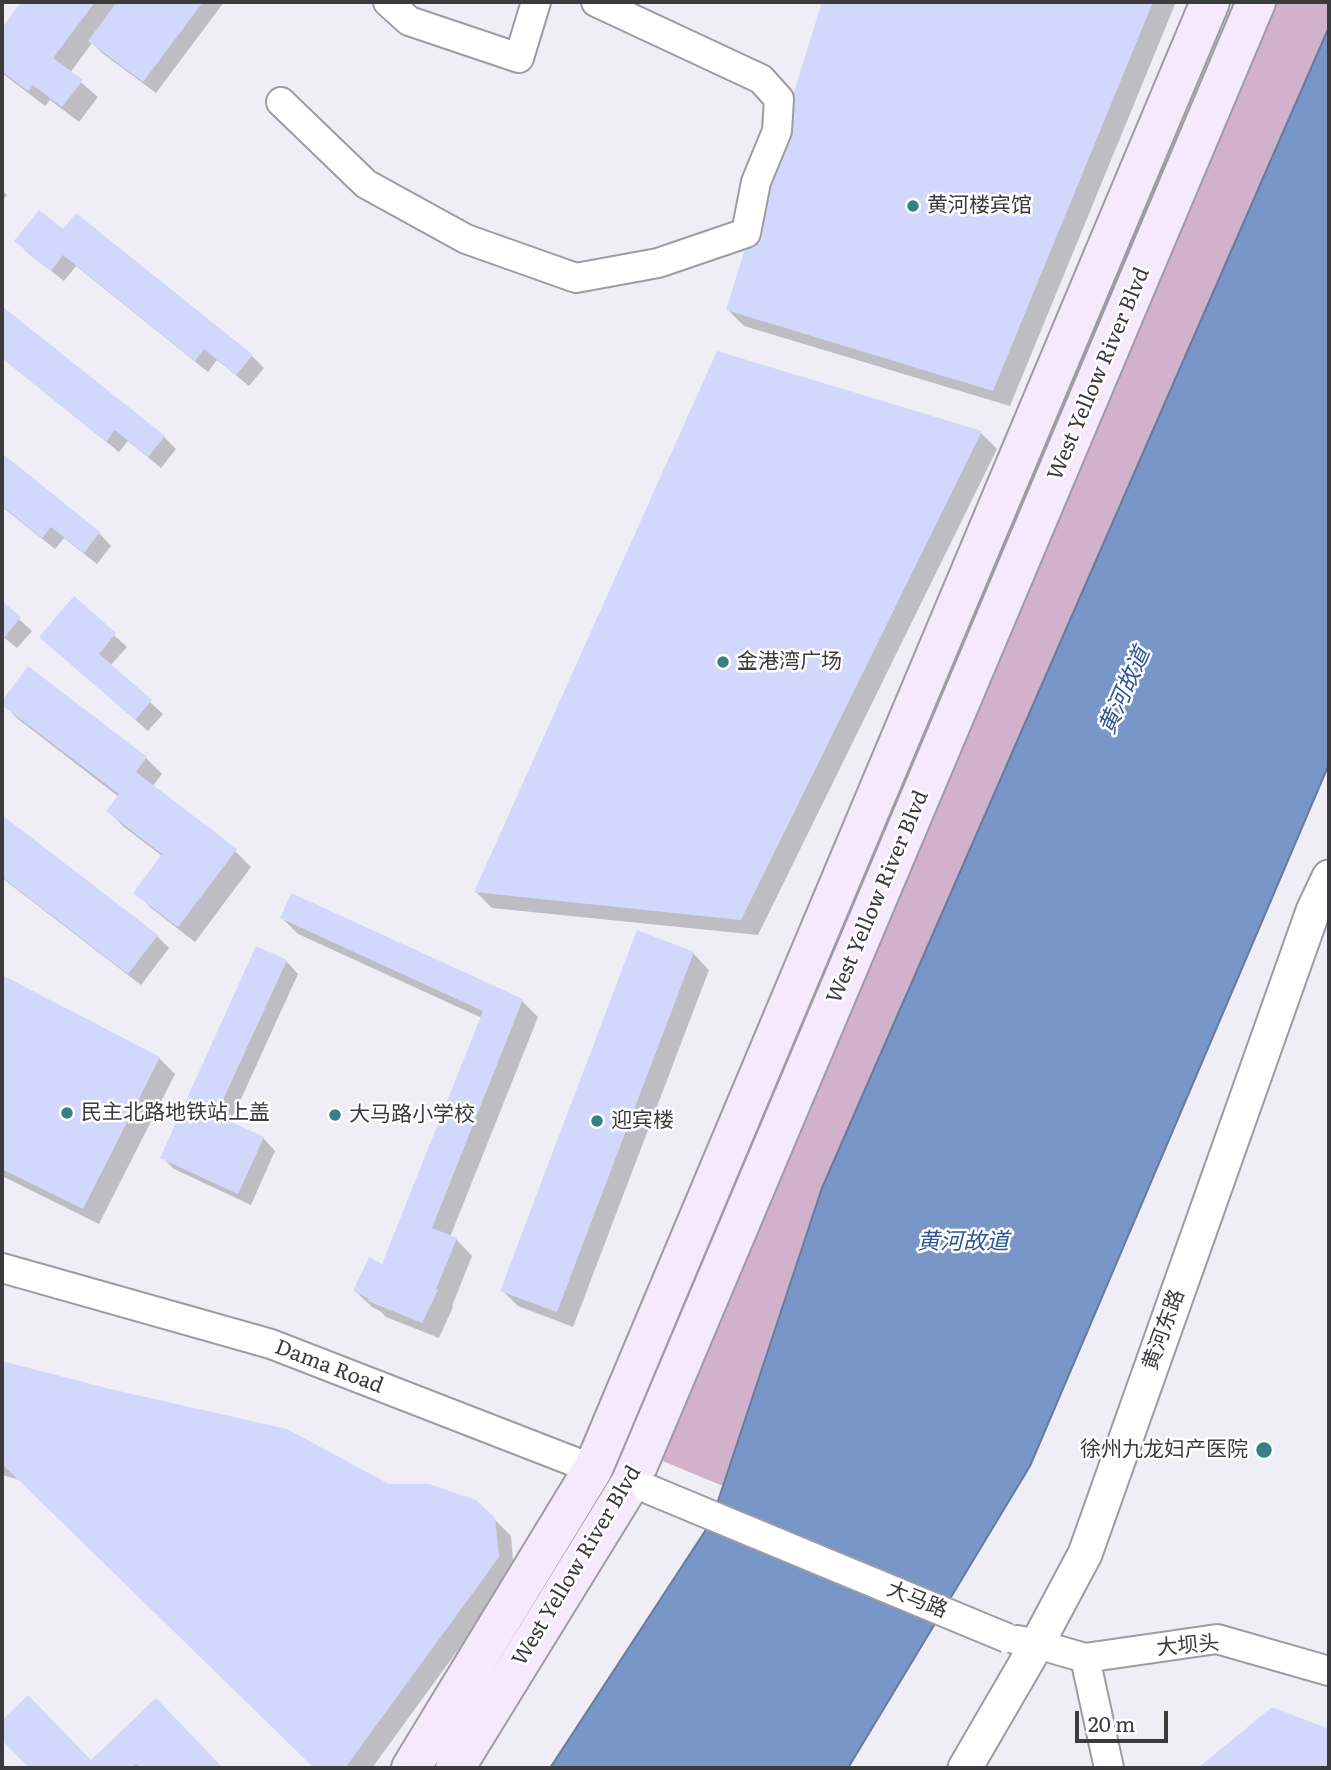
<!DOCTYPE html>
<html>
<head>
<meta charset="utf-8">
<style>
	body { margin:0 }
	#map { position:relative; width:1331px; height:1770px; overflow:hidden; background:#efedf5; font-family:Literata,serif }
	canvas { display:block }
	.frame { position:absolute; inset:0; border:4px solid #3b3a3d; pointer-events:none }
	.scale { position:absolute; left:1075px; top:1711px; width:93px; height:32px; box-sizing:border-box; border:4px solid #3b3a3d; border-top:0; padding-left:9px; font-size:21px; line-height:24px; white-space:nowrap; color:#3b3a3d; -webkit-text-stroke:5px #fff; paint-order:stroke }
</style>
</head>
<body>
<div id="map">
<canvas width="1331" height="1770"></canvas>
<div class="frame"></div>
<div class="scale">20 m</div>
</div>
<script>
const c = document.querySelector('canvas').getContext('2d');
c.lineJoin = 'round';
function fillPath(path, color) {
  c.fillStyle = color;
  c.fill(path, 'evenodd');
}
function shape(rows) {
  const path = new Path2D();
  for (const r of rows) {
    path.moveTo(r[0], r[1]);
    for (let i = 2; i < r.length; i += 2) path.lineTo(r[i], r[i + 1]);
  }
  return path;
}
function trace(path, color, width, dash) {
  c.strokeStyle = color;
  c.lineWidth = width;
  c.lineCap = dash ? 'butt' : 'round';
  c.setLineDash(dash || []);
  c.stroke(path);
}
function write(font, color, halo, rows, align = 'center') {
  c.font = font + ' Literata,"Noto Sans SC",serif';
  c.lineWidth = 5;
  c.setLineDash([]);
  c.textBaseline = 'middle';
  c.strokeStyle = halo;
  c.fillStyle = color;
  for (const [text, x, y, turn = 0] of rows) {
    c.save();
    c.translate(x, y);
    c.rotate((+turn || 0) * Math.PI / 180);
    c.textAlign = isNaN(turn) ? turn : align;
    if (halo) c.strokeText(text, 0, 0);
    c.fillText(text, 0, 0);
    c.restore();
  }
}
const green = shape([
	[1268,2,1329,2,1329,27,822,1188,723,1486,658,1459]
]);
const water = shape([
	[1329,27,1329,764,1030,1466,848,1768,550,1768,711,1522,822,1188,1329,27]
]);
const shadow = shape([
	[24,2,224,2,156,93,102,53,92,43,70,73,98,97,79,122,50,100,45,106,2,73,2,31],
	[824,2,1176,2,1010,406,744,326,728,310],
	[2,191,7,195,2,201],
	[64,232,252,356,264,368,249,386,217,360,208,372,76,266,64,281,28,253,16,241],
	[2,308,164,437,176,449,161,468,128,441,119,452,2,358],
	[981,433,997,449,758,935,492,908,476,892],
	[2,456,99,533,111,546,97,564,64,538,55,549,2,507],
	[74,599,127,647,110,666,163,714,148,731,41,637],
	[2,604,32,631,17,648,2,636],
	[2,703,146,758,162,774,152,787,235,851,251,867,195,942,151,908,135,892,162,856,124,827,108,811,119,797,18,719],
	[3,818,157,936,169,948,141,985,2,878],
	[282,918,522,1001,538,1017,450,1237,456,1239,472,1256,452,1306,453,1307,439,1338,386,1317,380,1311,372,1307,355,1291,383,1266,482,1018,298,934],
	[693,953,709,970,573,1327,518,1306,502,1290],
	[286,961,298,974,230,1123,263,1138,275,1151,251,1205,174,1169,162,1157],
	[2,977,159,1058,175,1074,99,1224,2,1176],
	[2,1363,110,1390,388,1486,494,1519,511,1536,514,1573,372,1768,316,1768,20,1480,2,1475],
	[28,1697,92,1762,156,1701,221,1768,32,1768,2,1737,2,1722],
	[1273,1709,1329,1730,1329,1768,1201,1768]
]);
const building = shape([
	[21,2,95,2,53,58,83,80,62,107,33,85,28,91,2,71,2,28],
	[117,2,203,2,143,82,88,41],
	[822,2,1153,2,993,391,726,310],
	[39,210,63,229,76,213,253,355,236,375,204,349,195,361,63,255,51,271,14,241],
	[2,306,165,436,148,457,115,430,106,442,2,358],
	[717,351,982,431,741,920,474,892],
	[2,453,100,532,84,553,51,527,42,538,2,506],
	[74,596,116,633,99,654,152,700,135,720,39,637],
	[2,601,21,617,4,638,2,635],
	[28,666,147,757,136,772,237,849,178,927,133,893,162,854,106,811,119,794,2,705,2,701],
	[2,815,158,935,128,974,2,877],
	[291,893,523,999,432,1228,457,1238,436,1289,438,1290,422,1323,368,1301,369,1299,353,1291,369,1257,382,1264,483,1011,280,918],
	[637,930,694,952,557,1312,500,1291],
	[256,946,287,960,216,1115,264,1137,238,1194,160,1158],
	[2,975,160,1057,83,1209,2,1169],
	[2,1361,110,1389,287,1429,389,1484,429,1484,476,1500,495,1518,499,1557,345,1768,314,1768,2,1464],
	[28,1695,91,1760,156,1698,223,1768,140,1768,136,1764,132,1768,29,1768,2,1740,2,1720],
	[1272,1707,1329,1729,1329,1768,1198,1768]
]);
const minor = shape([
	[388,2,409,21,519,58,536,2],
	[281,102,366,184,466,239,576,278,658,263,746,233,756,182,777,131,779,99,761,79,596,2],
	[2,1268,271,1344,593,1469],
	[1017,1640,1037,1644,1085,1658,1109,1768],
	[1085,1658,1217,1639,1329,1671]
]);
const tertiary = shape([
	[965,1768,1037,1644,1085,1554,1313,911,1329,877]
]);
const secondary = shape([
	[411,1768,593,1469,1210,2],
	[455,1768,631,1482,1256,2]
]);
const minorBridge = shape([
	[648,1489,1007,1638]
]);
const markers = [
	[913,206,7,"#377f86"],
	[723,662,7,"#377f86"],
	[67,1113,7,"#377f86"],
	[335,1115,7,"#377f86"],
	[597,1121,7,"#377f86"],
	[1264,1450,9,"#377f86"]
];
const poiNames = [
	["黄河楼宾馆",927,206],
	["金港湾广场",737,662],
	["民主北路地铁站上盖",81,1113],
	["大马路小学校",349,1115],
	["迎宾楼",611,1121],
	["徐州九龙妇产医院",1248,1450,"right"]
];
const streetNames = [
	["West Yellow River Blvd",1099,374,-67],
	["West Yellow River Blvd",878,897,-67],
	["黄河东路",1164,1330,-70],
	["Dama Road",329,1367,21],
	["West Yellow River Blvd",577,1566,-59],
	["大马路",917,1600,22],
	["大坝头",1188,1646,-5]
];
const waterNames = [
	["黄河故道",1125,691,-66],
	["黄河故道",963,1242]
];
fillPath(green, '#d1b1cb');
fillPath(water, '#7897c8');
trace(water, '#667b9e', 2);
fillPath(shadow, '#0003');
fillPath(building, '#d2d8fb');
trace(minor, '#9e9ca3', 32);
trace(tertiary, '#9e9ca3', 37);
trace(secondary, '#9e9ca3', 42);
trace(minor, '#fff', 28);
trace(tertiary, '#fff', 33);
trace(secondary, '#f7e9fd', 38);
trace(minorBridge, '#9e9ca3', 32, []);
trace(minorBridge, '#fff', 28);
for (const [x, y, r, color] of markers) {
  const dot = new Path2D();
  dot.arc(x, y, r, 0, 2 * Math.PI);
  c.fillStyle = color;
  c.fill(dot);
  trace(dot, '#fff', 2.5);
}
write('21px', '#3b3a3d', '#fff', poiNames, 'left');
write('21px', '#3b3a3d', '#fff', streetNames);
write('italic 23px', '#2f5694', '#fff', waterNames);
</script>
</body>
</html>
